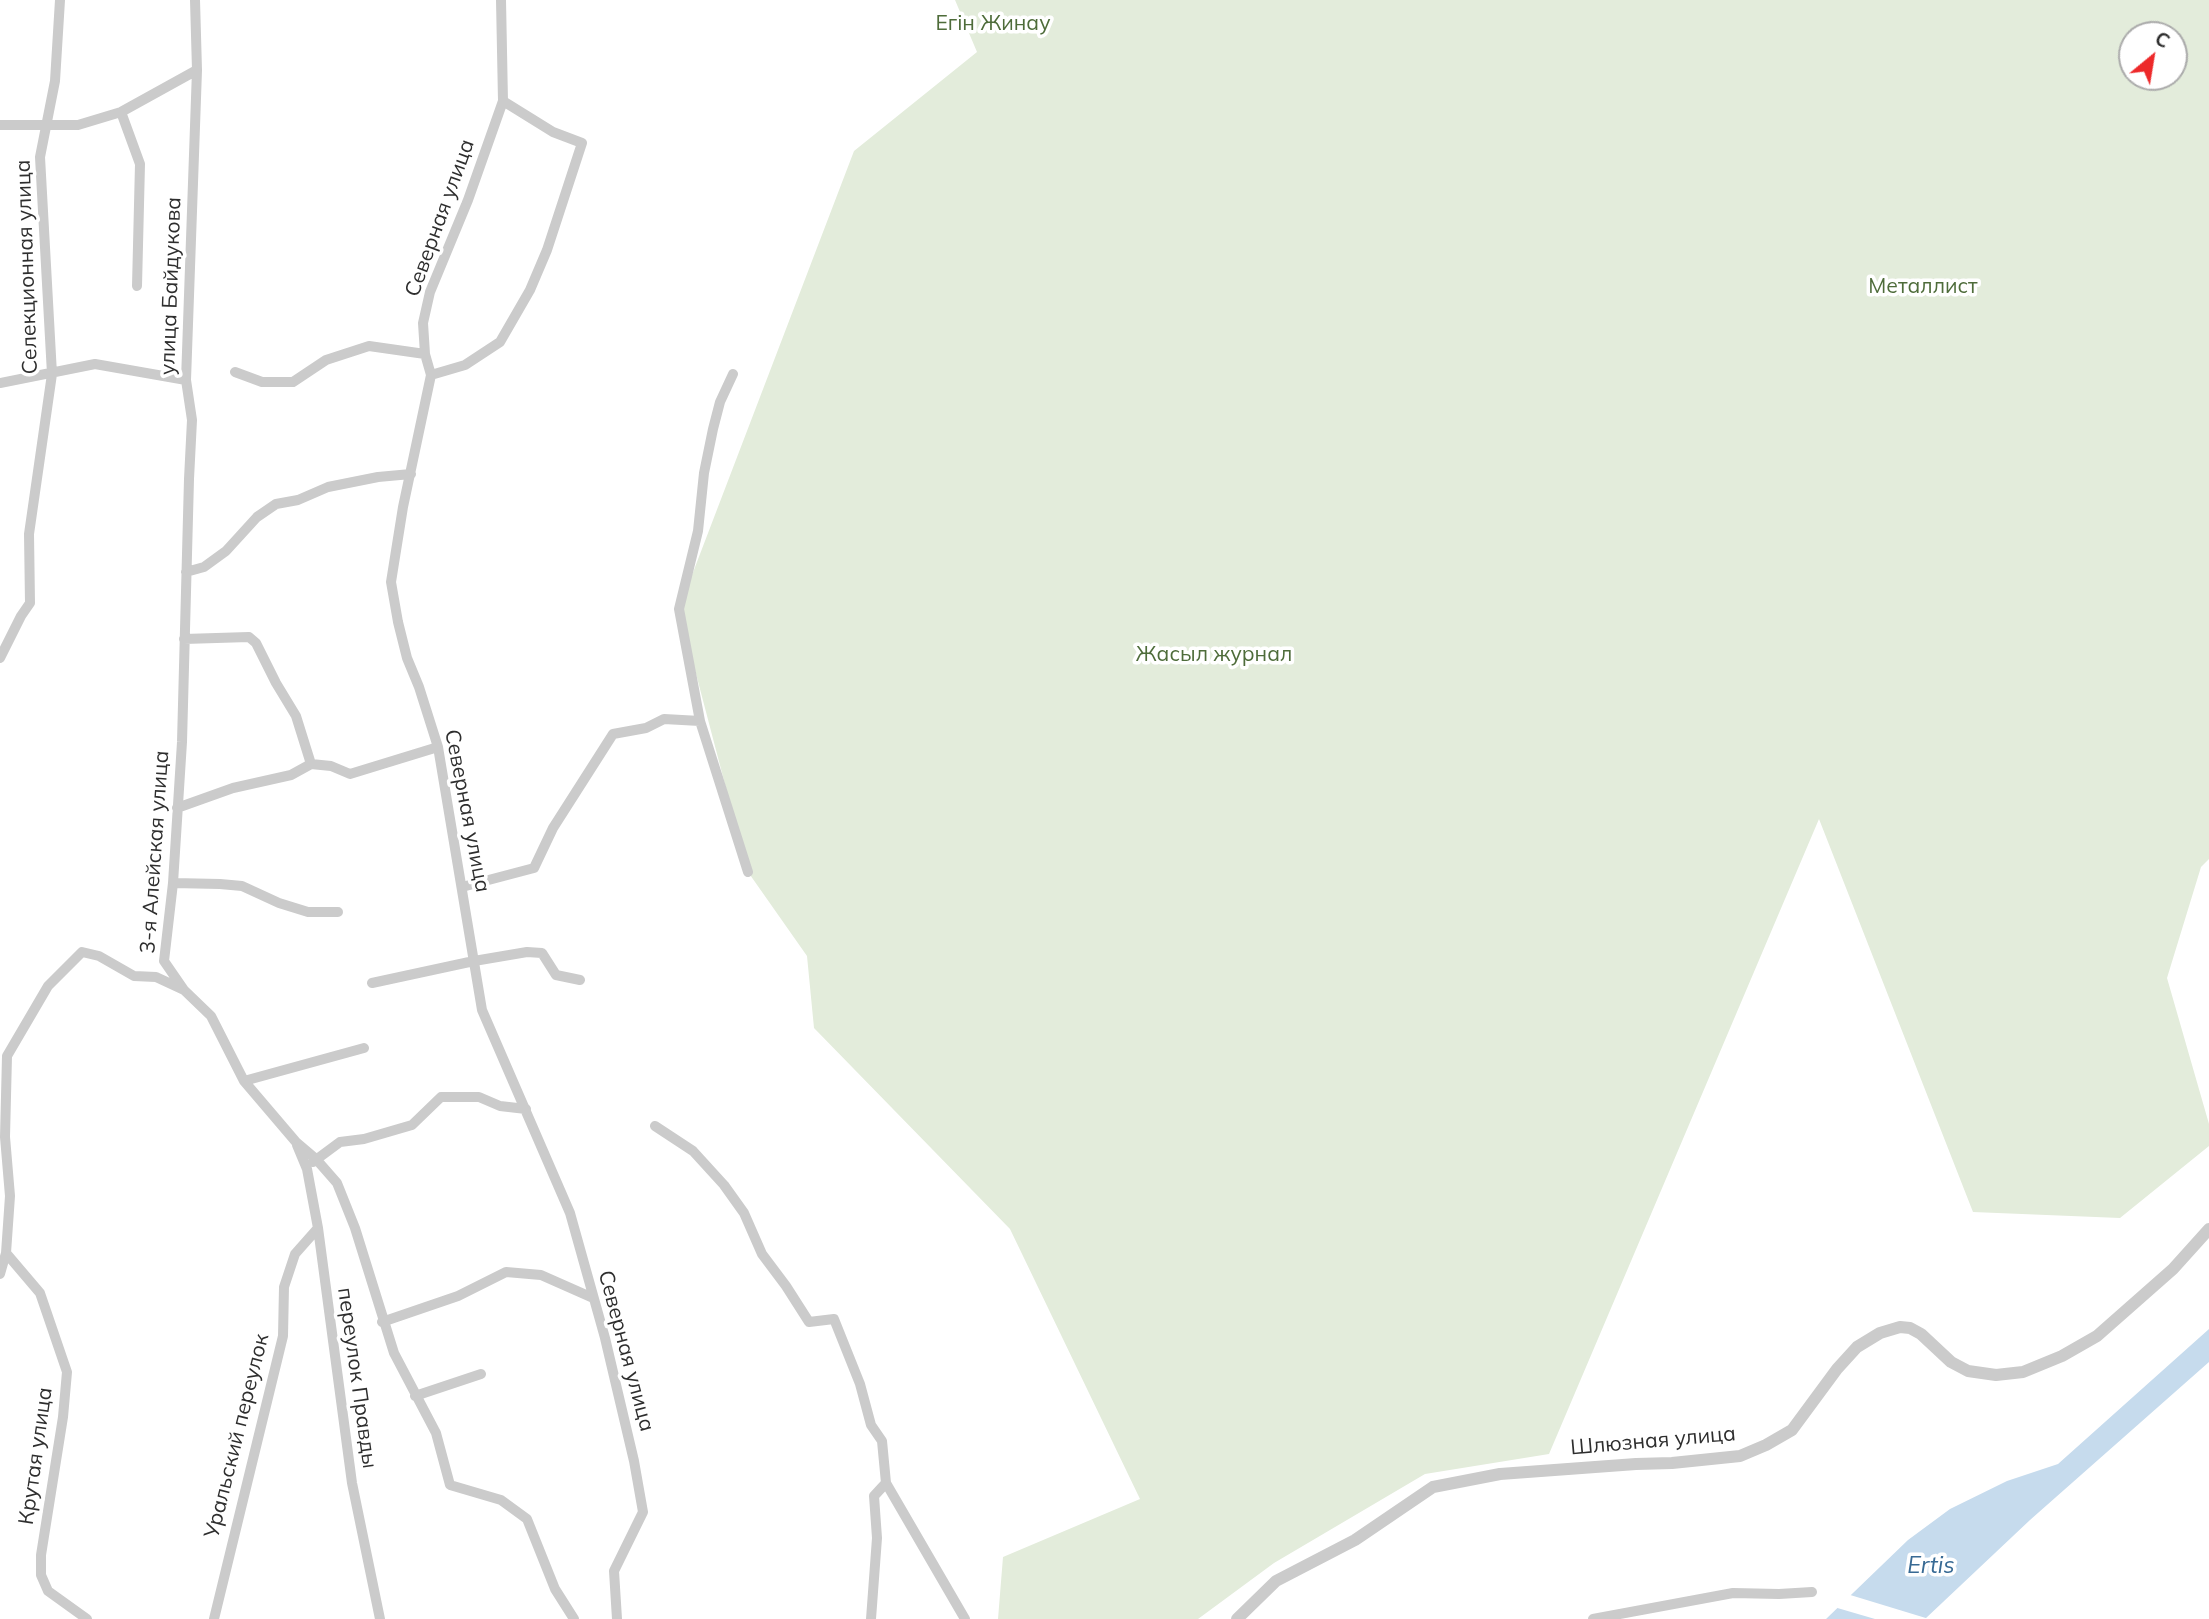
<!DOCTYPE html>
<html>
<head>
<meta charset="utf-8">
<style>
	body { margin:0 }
	#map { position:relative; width:2209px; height:1619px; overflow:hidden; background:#fff; font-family:Mulish,sans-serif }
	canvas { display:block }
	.north { position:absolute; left:2118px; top:21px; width:70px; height:70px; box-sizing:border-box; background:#fff; border:2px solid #ababab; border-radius:50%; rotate:30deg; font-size:19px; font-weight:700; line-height:28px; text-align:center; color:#2e2e2e }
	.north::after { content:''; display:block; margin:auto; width:24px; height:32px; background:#ed292a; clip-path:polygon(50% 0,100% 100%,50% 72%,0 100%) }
</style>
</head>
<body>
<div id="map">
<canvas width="2209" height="1619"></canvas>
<div class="north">С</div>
</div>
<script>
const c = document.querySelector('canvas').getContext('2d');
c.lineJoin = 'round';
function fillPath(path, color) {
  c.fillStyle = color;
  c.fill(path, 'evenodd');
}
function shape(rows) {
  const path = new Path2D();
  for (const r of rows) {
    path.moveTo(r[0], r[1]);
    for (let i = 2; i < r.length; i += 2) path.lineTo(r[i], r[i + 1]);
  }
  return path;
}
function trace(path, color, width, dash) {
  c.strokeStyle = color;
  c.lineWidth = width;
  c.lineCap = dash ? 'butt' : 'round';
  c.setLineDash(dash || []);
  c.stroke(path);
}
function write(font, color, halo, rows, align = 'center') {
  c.font = font + ' Mulish,sans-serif';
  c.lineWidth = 7;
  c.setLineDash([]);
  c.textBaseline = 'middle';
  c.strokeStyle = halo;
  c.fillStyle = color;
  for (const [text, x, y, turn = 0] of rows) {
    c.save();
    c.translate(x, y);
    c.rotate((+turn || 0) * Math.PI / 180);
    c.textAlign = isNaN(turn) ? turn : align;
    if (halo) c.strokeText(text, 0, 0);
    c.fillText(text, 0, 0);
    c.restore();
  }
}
const green = shape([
	[955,0,2209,0,2209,859,2201,867,2167,978,2209,1124,2209,1146,2120,1218,1973,1212,1819,819,1549,1454,1425,1474,1274,1563,1198,1619,998,1619,1003,1557,1140,1499,1010,1229,814,1028,807,956,748,872,679,609,854,151,977,52],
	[2132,35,2174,35,2174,77,2132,77]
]);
const water = shape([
	[2209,1329,2209,1362,2030,1520,1925,1619,1826,1619,1908,1540,1950,1509,2007,1481,2058,1464]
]);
const pier = shape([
	[1847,1594,1929,1619,1875,1619,1834,1607]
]);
const minor = shape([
	[501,0,503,101,468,200,430,292,423,323,425,354,431,375,403,507,391,582,398,622,407,658,419,687,438,747,482,1010,570,1213,605,1338,634,1461,643,1512,614,1571,617,1619],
	[121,112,140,164,137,286],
	[0,125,78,125,121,112,197,70],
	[235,372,262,382,293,382,326,360,369,346,425,354],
	[733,374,720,402,713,429,704,473,698,531,679,609,700,721,748,872],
	[431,375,465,365,500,342,530,290,547,250,582,143,553,132,503,101],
	[0,383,95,364,186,380],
	[186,572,204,567,226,551,257,517,276,504,298,500,328,487,378,477,411,474],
	[184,639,249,637,256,643,276,683,296,716,311,764],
	[0,658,21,616,30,603,29,534,52,374,40,157,55,81,60,0],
	[177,808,233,788,291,775,311,764,331,766,350,774,438,747],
	[173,883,220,884,242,886,279,903,308,912,338,912],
	[462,887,534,868,553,828,613,734,646,728,664,719,700,721],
	[372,983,474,961,527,952,542,953,556,975,580,980],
	[184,990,211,1016,244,1081,296,1142,316,1159,337,1183,355,1228,394,1353,436,1433,450,1485,501,1500,527,1519,555,1589,574,1619],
	[244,1081,364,1048],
	[655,1126,693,1151,724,1185,744,1213,762,1254,786,1286,809,1322,834,1319,860,1384,871,1425,882,1441,886,1483,874,1496,877,1538,871,1619],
	[297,1145,307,1169,318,1228,352,1483,380,1619],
	[313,1162,340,1142,364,1139,412,1125,441,1097,479,1097,500,1106,526,1109],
	[6,1253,40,1293,67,1372,63,1417,41,1555,41,1575,48,1591,87,1619],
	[0,1274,6,1253,10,1196,5,1137,7,1056,48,986,82,952,99,956,134,976,156,977,184,990,164,961,173,883,182,742,189,479,192,420,186,380,197,70,195,0],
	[382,1322,458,1296,506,1272,541,1275,593,1298],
	[415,1396,481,1374],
	[886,1483,965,1619],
	[214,1619,283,1336,284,1287,295,1254,318,1228],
	[1593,1619,1733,1593,1779,1594,1812,1592]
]);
const tertiary = shape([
	[1237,1619,1276,1581,1355,1540,1433,1487,1500,1474,1636,1464,1672,1463,1740,1456,1766,1445,1792,1430,1837,1369,1857,1347,1880,1333,1900,1327,1910,1328,1921,1334,1951,1362,1968,1371,1996,1375,2023,1372,2062,1356,2097,1336,2173,1269,2209,1229]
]);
const parkNames = [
	["Егін Жинау",993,24],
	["Металлист",1923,287],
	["Жасыл журнал",1214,655]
];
const streetNames = [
	["Северная улица",440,218,-70],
	["Селекционная улица",27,267,-92],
	["улица Байдукова",171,286,-88],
	["Северная улица",467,811,79],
	["3-я Алейская улица",155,852,-86],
	["Северная улица",626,1351,75],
	["переулок Правды",357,1378,82],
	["Уральский переулок",237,1436,-76],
	["Шлюзная улица",1653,1441,-5],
	["Крутая улица",36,1456,-82]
];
const waterNames = [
	["Ertis",1931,1566]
];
fillPath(green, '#e3ecdb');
fillPath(water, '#c6dbed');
fillPath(pier, '#fff');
trace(minor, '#cbcbcb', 10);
trace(tertiary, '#cbcbcb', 12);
write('21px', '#4e6c3a', '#fff', parkNames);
write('21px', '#2e2e2e', '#fff', streetNames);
write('italic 23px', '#386a94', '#fff', waterNames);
</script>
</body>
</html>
